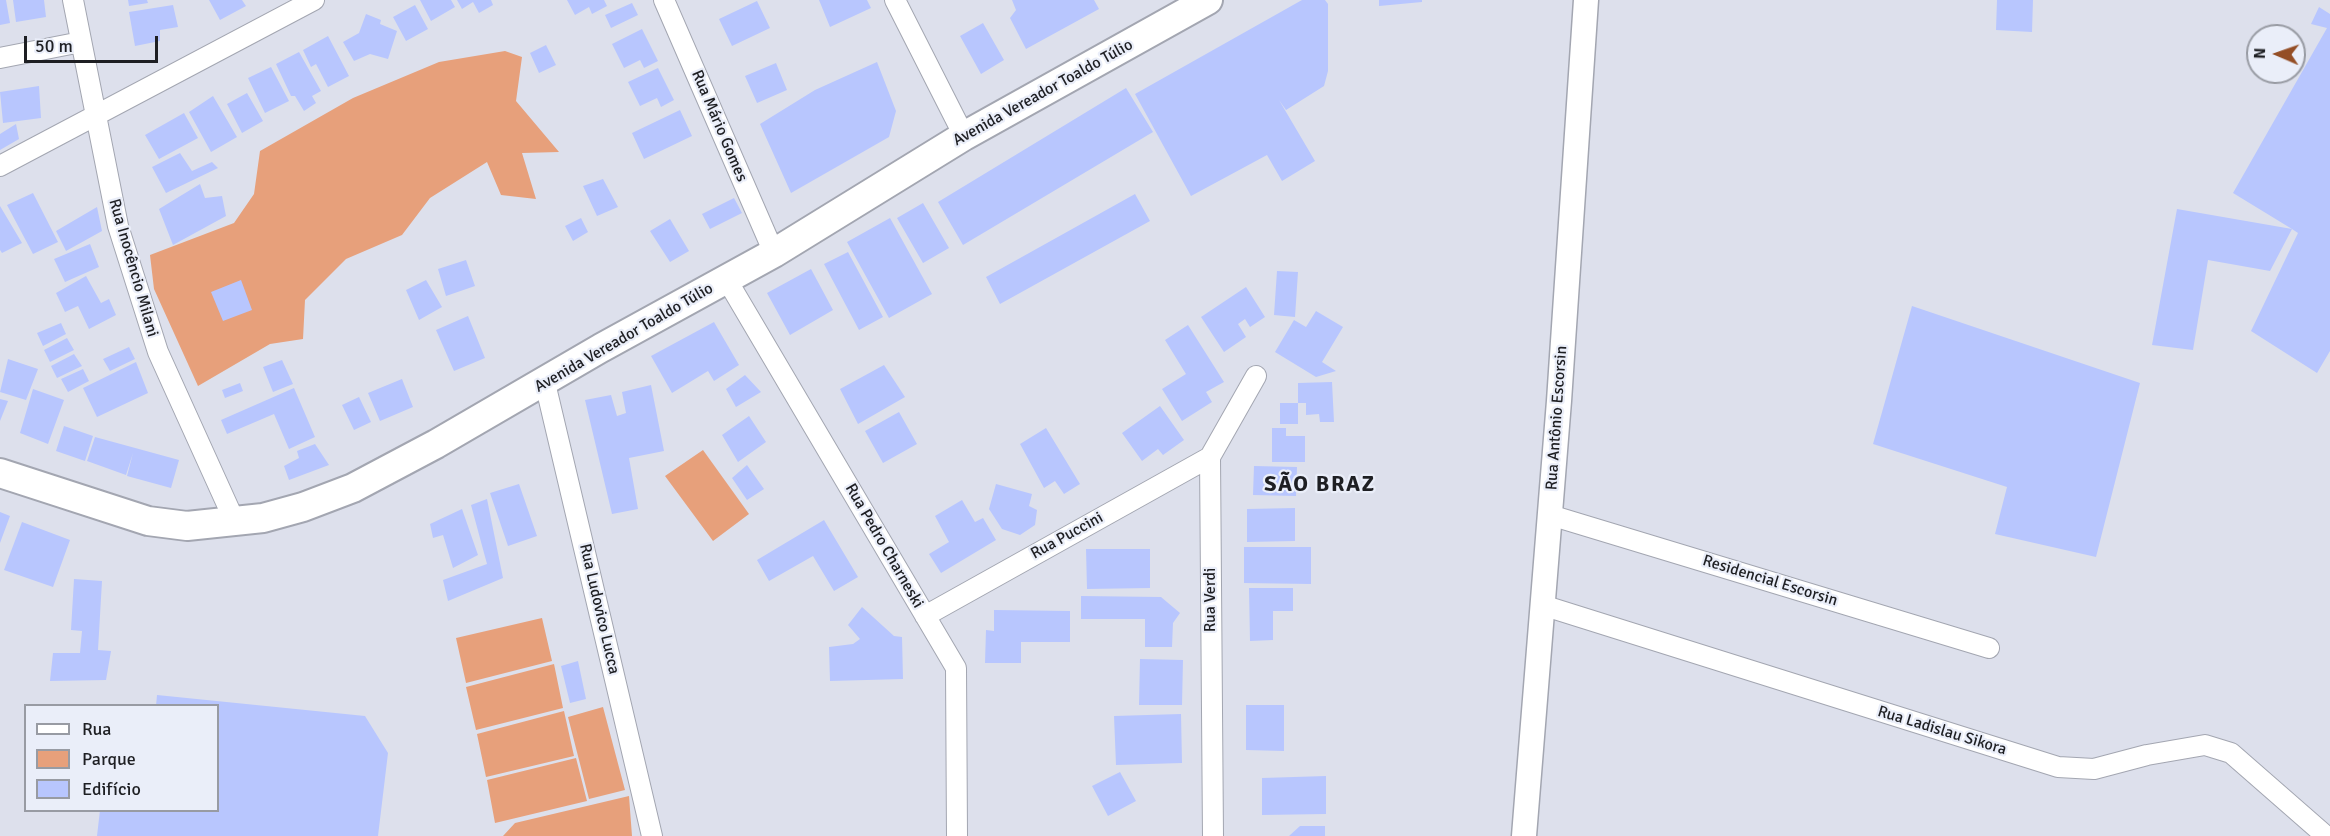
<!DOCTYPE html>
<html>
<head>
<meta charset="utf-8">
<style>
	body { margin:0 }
	#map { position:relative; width:2330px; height:836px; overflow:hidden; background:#dde0ec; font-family:Signika,sans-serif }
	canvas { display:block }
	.legend { position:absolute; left:24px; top:704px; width:195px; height:108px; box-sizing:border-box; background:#eaeef9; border:2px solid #989ba3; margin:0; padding:8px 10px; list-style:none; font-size:18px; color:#1e1f23 }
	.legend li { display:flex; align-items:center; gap:12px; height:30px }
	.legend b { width:30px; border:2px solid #989ba3 }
	.north { position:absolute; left:2246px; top:24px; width:60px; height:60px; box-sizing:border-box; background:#eaeef9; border:2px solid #989ba3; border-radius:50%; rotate:272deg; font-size:16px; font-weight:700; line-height:24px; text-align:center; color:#1e1f23 }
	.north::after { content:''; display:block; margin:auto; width:21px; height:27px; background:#944e26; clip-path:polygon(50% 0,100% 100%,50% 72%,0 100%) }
	.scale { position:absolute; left:24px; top:36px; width:134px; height:27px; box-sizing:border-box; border:3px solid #1e1f23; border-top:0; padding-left:8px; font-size:18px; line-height:21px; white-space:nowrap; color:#1e1f23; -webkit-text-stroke:4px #eaeef9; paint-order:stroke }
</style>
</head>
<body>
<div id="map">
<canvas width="2330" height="836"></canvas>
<ul class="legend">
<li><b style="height:8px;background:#fff"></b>Rua</li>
<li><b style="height:16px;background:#e7a07b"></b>Parque</li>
<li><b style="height:16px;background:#b8c6fe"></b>Edifício</li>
</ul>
<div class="north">N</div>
<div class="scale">50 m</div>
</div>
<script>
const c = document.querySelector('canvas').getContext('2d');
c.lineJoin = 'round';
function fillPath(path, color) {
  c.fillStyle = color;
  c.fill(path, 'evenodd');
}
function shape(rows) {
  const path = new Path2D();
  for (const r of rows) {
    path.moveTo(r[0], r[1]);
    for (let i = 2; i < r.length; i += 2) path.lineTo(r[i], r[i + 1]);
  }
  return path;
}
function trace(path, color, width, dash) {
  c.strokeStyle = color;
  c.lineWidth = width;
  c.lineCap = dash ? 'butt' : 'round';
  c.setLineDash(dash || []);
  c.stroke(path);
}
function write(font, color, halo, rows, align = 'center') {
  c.font = font + ' Signika,sans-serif';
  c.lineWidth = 4.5;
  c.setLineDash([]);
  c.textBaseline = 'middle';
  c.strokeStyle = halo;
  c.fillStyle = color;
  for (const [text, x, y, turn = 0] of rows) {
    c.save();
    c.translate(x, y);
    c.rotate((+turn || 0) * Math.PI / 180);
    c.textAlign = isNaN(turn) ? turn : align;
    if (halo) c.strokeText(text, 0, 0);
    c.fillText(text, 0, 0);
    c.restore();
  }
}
const green = shape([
	[505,51,522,57,516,101,559,152,522,153,536,199,501,195,487,162,430,198,402,235,346,259,305,300,303,339,270,344,198,386,154,289,150,255,234,223,254,194,260,151,353,98,439,62],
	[703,450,749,514,713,541,665,476],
	[542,618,552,661,466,683,456,638],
	[554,664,563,708,476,730,466,687],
	[603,707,625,790,589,799,568,717],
	[564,711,574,756,486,777,477,734],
	[576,758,587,801,495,823,487,780],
	[629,796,632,836,503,836,515,823]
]);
const building = shape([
	[0,0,6,0,10,23,0,25],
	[13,0,44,0,46,17,16,22],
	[128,0,147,0,148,3,129,6],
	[209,0,242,0,246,6,220,20],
	[420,0,451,0,455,7,431,21],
	[457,0,491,0,493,5,479,13,473,2,462,9],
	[567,0,604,0,607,6,592,14,589,7,575,15],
	[819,0,867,0,871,8,830,27],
	[1012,0,1094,0,1099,9,1026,49,1010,18,1016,10],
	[1302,0,1325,0,1328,4,1328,71,1324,86,1286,110,1279,100,1315,161,1282,181,1267,155,1191,196,1135,94],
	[1379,0,1422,0,1422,2,1379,6],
	[1997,0,2033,0,2032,32,1996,30],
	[757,1,770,28,732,46,719,19],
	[632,3,638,15,611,28,605,15],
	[173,5,178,27,160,30,160,41,135,46,129,12],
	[415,5,428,29,406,41,393,17],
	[2319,7,2330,14,2330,351,2317,373,2251,331,2298,233,2292,229,2270,271,2208,260,2193,350,2152,345,2177,209,2292,229,2233,193,2327,28,2311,24],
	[366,14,381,20,380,24,397,31,388,59,370,54,354,61,343,42,359,33],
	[983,23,1004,60,981,74,960,36],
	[642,29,658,61,644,68,640,60,624,68,612,44],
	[328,36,349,76,328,87,316,64,311,67,303,50],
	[546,45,556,65,539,73,530,53],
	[299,52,321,91,312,96,316,103,304,111,295,96,291,96,276,64],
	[877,62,896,111,889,137,791,193,760,124,815,90],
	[776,63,787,90,757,103,745,76],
	[271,67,289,101,265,113,248,78],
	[658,68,674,100,661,107,657,98,640,106,628,82],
	[39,86,41,118,3,123,0,92],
	[1126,88,1153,132,963,245,938,202],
	[247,93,263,121,242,133,227,104],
	[213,96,237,137,211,152,189,112],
	[680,110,692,136,644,159,632,133],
	[184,113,198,138,159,159,145,135],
	[16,124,19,139,0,150,0,134],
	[180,153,192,171,212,162,218,168,166,193,152,167],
	[603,179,618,207,597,216,583,186],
	[200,184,205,198,222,196,226,216,173,245,159,209],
	[33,193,58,242,33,254,7,205],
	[1135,194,1150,221,1000,304,986,277],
	[734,198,742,213,710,229,702,214],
	[923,203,949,248,923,263,897,218],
	[0,206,22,243,2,253,0,250],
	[97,207,102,231,66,251,56,231],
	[581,218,588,232,573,241,565,226],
	[890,218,932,294,889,318,847,242],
	[670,219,689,251,670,262,650,231],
	[90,244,99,267,65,282,54,259],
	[848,252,883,317,859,330,824,264],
	[466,260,475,286,446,296,438,269],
	[811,269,833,310,790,335,767,293],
	[1277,271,1298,272,1295,317,1274,315],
	[86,276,101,303,109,299,116,315,89,329,78,306,65,312,56,293],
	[241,280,252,310,223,321,211,292],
	[426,280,442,307,419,320,406,290],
	[1246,287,1265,317,1250,327,1245,319,1238,324,1246,337,1224,352,1201,317],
	[1912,306,2140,383,2096,557,1995,534,2007,487,1873,444],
	[1316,311,1343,327,1322,362,1336,371,1316,377,1275,352,1294,320,1306,327],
	[468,316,485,358,454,371,436,330],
	[714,322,739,365,714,381,708,371,672,393,651,356],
	[61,323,66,334,43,346,37,333],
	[1188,325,1224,382,1206,392,1212,402,1182,421,1162,389,1186,374,1165,340],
	[67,338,74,350,50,362,44,350],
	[129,347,135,359,110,371,103,359],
	[74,354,82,366,57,378,51,366],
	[8,359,38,369,26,400,0,392],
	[282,360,293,384,273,392,263,367],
	[136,362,148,393,97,417,83,388],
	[884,365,905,397,858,424,840,389],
	[83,369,89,381,68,392,61,379],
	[745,375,761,392,736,407,726,389],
	[402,379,413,407,380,421,368,393],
	[1332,382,1334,422,1320,422,1319,414,1306,415,1306,403,1298,403,1298,383],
	[240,383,243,391,225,398,222,390],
	[651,385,664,451,629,458,638,509,612,514,585,400,611,395,617,416,626,413,622,392],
	[294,388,315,437,289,449,274,414,227,434,221,420],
	[33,389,64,400,48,444,20,433],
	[359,397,371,422,354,430,342,405],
	[0,399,8,401,0,421],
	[1280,403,1298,403,1298,424,1280,424],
	[1160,406,1184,440,1163,455,1158,449,1142,461,1122,433],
	[899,412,917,444,883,463,865,431],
	[749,416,766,442,738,462,722,435],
	[64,426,93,436,85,461,56,451],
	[1046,428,1080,484,1064,494,1055,481,1044,488,1020,444],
	[1272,428,1286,428,1286,436,1305,436,1305,462,1272,462],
	[95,437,179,460,171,488,127,476,133,453,126,475,87,461],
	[315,444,329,465,289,480,284,466,299,458,297,451],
	[747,465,764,489,747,500,732,478],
	[1254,466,1297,467,1296,496,1253,495],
	[519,484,537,536,508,546,490,493],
	[996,484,1032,494,1029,506,1037,510,1035,525,1020,535,1002,529,989,509],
	[487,499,503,578,448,601,443,580,487,564,471,505],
	[962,500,975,522,983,518,996,540,941,573,929,554,949,542,935,516],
	[1295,508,1295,541,1247,542,1247,509],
	[462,509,478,555,453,568,443,535,433,538,430,524],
	[0,512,10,516,0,543],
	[824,520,858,577,834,591,813,556,769,581,757,560],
	[22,522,70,540,53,587,4,570],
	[1244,547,1311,547,1311,584,1244,583],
	[1086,549,1150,549,1150,588,1087,589],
	[74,579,102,581,98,650,111,651,106,680,50,681,53,653,80,653,82,631,71,630],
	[1249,588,1293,588,1293,611,1273,611,1273,640,1250,641],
	[1081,596,1161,597,1180,613,1173,623,1172,647,1145,647,1145,619,1081,619],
	[862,607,894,636,902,637,903,679,830,681,829,647,853,644,860,639,848,625],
	[994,610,1070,611,1070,642,1021,642,1021,663,985,663,986,630,994,631],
	[1140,659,1183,660,1182,705,1139,705],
	[578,661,586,699,570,703,561,666],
	[157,695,365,716,388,753,378,836,97,836,100,810,218,810,218,706,156,706],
	[1246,705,1284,705,1284,751,1246,750],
	[1181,714,1182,763,1116,765,1114,716],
	[1120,772,1136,801,1108,816,1092,786],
	[1326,776,1326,814,1262,815,1262,778],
	[1300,826,1325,826,1325,836,1289,836]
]);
const minor = shape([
	[73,0,118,226,158,352,235,522],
	[664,0,774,253],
	[895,0,964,136],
	[0,58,81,42],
	[0,166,314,0],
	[727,280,956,668,957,836],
	[545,383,652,836],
	[1550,515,1989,648],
	[1542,605,2058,767,2094,769,2147,755,2205,745,2231,753,2326,836],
	[925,616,1210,457],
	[1213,836,1210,457,1256,376]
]);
const tertiary = shape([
	[1524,836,1559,401,1586,0]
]);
const secondary = shape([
	[0,473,148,521,187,526,263,518,303,507,353,488,436,444,601,348,774,253,964,136,1208,0]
]);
const streetNames = [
	["Avenida Vereador Toaldo Túlio",1043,93,-29],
	["Rua Mário Gomes",719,126,67],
	["Rua Inocêncio Milani",133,268,74],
	["Avenida Vereador Toaldo Túlio",624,338,-30],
	["Rua Antônio Escorsin",1557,418,-86],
	["Rua Puccini",1067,536,-29],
	["Rua Pedro Charneski",884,546,60],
	["Residencial Escorsin",1770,581,17],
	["Rua Verdi",1211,600,-90],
	["Rua Ludovico Lucca",599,609,77],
	["Rua Ladislau Sikora",1942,731,17]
];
const districtNames = [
	["SÃO BRAZ",1320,485]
];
fillPath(green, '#e7a07b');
fillPath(building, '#b8c6fe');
trace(minor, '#a3a6b1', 22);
trace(tertiary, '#a3a6b1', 27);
trace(secondary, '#a3a6b1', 32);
trace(minor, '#fff', 20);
trace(tertiary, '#fff', 24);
trace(secondary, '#fff', 28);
write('16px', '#1e1f23', '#eaeef9', streetNames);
c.letterSpacing = '1.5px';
write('bold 22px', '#1e1f23', '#eaeef9', districtNames);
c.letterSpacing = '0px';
</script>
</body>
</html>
